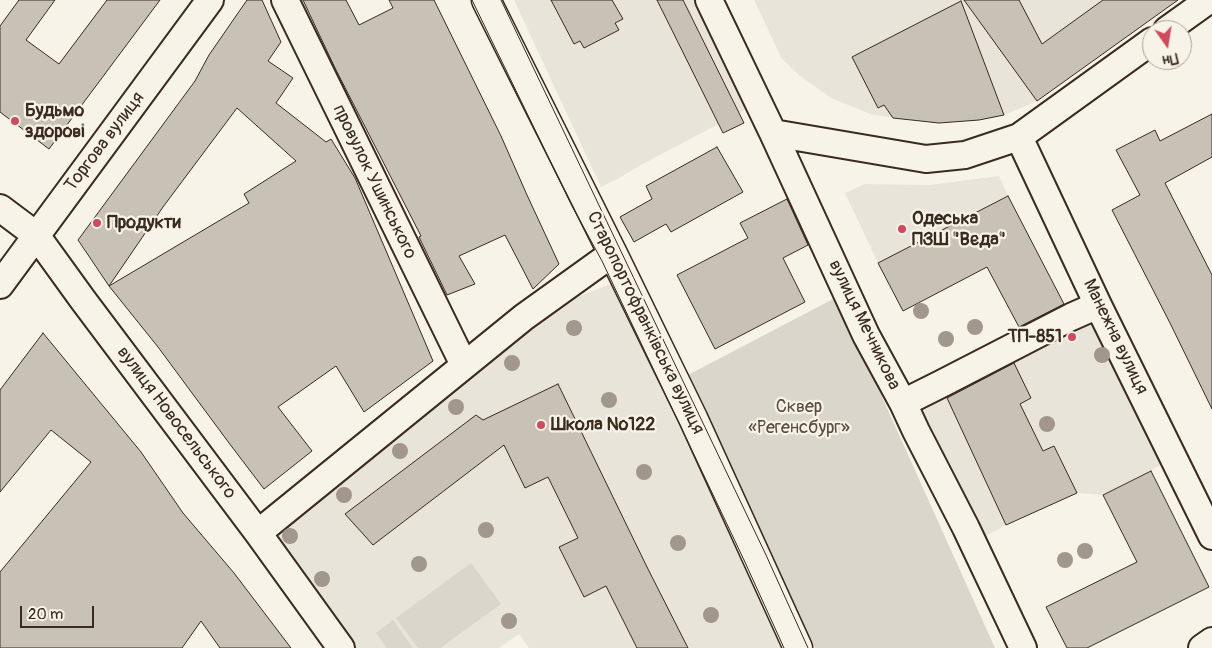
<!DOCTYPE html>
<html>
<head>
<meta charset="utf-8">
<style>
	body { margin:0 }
	#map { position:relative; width:1212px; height:648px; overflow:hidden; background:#f7f3e8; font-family:Pangolin,sans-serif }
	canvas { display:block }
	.north { position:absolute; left:1142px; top:20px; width:50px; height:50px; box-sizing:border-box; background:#f7f3e8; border:1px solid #aca397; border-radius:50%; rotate:167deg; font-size:14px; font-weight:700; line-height:20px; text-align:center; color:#3b2a1e }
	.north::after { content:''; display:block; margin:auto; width:18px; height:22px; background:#d1495b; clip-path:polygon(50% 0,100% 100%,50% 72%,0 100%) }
	.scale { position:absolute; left:20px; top:606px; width:74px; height:22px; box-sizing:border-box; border:2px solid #3b2a1e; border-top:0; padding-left:6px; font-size:15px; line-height:18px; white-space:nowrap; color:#3b2a1e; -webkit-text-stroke:4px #f7f3e8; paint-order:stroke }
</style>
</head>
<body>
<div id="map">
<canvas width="1212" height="648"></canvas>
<div class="north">Пн</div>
<div class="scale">20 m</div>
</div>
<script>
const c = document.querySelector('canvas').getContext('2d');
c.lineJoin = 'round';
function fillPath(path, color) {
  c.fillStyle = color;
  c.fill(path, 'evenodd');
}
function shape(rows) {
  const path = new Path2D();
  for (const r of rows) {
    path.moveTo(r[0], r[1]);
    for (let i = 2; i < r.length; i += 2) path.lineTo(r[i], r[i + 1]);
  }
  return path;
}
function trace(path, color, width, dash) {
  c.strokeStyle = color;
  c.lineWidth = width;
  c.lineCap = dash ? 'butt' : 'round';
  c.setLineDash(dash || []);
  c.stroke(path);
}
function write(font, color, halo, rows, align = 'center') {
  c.font = font + ' Pangolin,sans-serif';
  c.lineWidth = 4.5;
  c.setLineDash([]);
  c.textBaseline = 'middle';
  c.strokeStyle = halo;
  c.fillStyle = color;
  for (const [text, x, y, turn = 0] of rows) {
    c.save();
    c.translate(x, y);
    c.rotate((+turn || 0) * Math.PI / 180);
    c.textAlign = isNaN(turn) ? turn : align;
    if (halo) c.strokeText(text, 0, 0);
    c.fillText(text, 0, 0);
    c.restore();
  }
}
const built = shape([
	[514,0,708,0,758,103,639,166,621,177,601,187],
	[754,0,1178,0,1037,101,1004,115,979,120,939,123,873,115,831,98,799,75,782,59],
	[999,176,1008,196,878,263,845,193,865,184,930,185],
	[621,280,795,648,529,648,519,634,499,648,345,648,260,533,523,318],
	[1092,319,1163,464,1103,495,1077,493,1006,525,975,542,911,409]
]);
const green = shape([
	[837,297,995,648,815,648,686,376],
	[471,563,501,604,440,648,418,648,396,618],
	[393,620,413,648,387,648,376,633]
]);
const building = shape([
	[19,0,55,0,26,40,59,64,107,0,160,0,49,149,0,112,0,26,19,0],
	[247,0,262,0,281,42,268,61,293,78,276,103,326,142,331,139,355,178,433,361,364,412,336,366,278,407,312,451,264,489,229,443,158,347,109,286,249,203,244,194,296,161,237,108,163,207,109,286,78,240,195,81,209,55,247,0],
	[303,0,346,0,359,25,393,8,389,0,434,0,501,136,527,195,559,264,533,289,505,235,459,256,475,284,447,295,419,237,421,236,335,68,303,0],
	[551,0,612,0,623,19,615,23,619,30,584,48,580,41,574,44,551,0],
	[657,0,683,0,744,123,723,133,657,0],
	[964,0,1019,0,1042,44,1103,0,1178,0,1037,101,964,0],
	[961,1,1004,115,979,120,939,123,893,118,884,105,878,108,852,57,961,1],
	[1212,114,1212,157,1165,183,1212,275,1212,409,1170,323,1112,210,1140,195,1116,150,1155,130,1160,141,1212,114],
	[717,147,743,192,671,232,666,224,634,242,620,217,652,199,646,186,717,147],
	[1008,196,1064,304,1019,327,987,267,903,311,878,263,1008,196],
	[787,199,808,245,783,258,805,302,715,349,677,275,748,238,740,223,787,199],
	[43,333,141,452,183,513,234,573,291,648,220,648,201,621,182,648,0,648,0,572,91,462,51,430,0,492,0,390,43,333],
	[1014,363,1031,398,1020,404,1043,451,1054,446,1077,493,1006,525,947,398,1014,363],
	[558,384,647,567,688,648,637,648,606,586,584,597,559,547,578,538,548,477,525,488,504,445,373,545,345,514,476,415,483,420,558,384],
	[1151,471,1209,587,1087,648,1067,648,1046,607,1137,562,1103,495,1151,471]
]);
const minor = shape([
	[285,0,464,365],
	[709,0,773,133,866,335,903,403,916,431,966,528,1023,648],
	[1167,30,1209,0],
	[773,133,926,159,965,155,1019,137,1152,41],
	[1019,137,1098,305,1212,536],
	[0,208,36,235,83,300,258,533,341,648],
	[0,285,210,0],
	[903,403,941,384,1071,317,1098,305],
	[258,533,524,317,602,261,613,254],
	[1202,648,1212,641]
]);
const major = shape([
	[486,0,613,254,693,418,798,648]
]);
const tram = shape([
	[472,0,572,206,602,261,744,560,784,648],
	[501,0,766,555,808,648]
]);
const trees = [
	[921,311],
	[975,327],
	[574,328],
	[946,339],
	[1102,355],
	[512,363],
	[609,400],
	[456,407],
	[1047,424],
	[400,451],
	[644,472],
	[344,495],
	[486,530],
	[290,536],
	[678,543],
	[1085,551],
	[1065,560],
	[419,564],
	[322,579],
	[711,615],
	[509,621]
];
const markers = [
	[15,121,5,"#d1495b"],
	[97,223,5,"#d1495b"],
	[902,229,5,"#d1495b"],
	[1072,337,5,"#d1495b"],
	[541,425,5,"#d1495b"]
];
const poiNames = [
	["Будьмо",25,111],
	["здорові",25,132],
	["Одеська",912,219],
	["ПЗШ \"Вєда\"",912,240],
	["Продукти",107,223],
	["ТП-851",1062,337,"right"],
	["Школа №122",551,425]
];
const streetNames = [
	["Торгова вулиця",105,142,-53],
	["провулок Ушинського",374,182,64],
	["Старопортофранківська вулиця",645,323,64],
	["вулиця Мечникова",864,325,64],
	["Манежна вулиця",1115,337,64],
	["вулиця Новосельського",176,423,53]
];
const parkNames = [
	["Сквер",799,407],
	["«Регенсбург»",799,428]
];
fillPath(built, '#e9e4d9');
fillPath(green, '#dbd6cb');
fillPath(building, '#c8c1b6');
trace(building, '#3b2a1e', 1);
trace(minor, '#3b2a1e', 30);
trace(major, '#3b2a1e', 31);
trace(minor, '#f7f3e8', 26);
trace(major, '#f7f3e8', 28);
trace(tram, '#3b2a1e', 1);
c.fillStyle = '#a1978c';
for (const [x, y] of trees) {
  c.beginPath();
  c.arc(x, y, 8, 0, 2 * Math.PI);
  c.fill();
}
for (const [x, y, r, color] of markers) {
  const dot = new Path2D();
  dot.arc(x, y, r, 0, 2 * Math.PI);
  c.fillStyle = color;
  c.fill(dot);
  trace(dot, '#f7f3e8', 2);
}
write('bold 18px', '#3b2a1e', '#f7f3e8', poiNames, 'left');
write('18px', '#3b2a1e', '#f7f3e8', streetNames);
write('18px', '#5b4c41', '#f7f3e8', parkNames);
</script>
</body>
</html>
